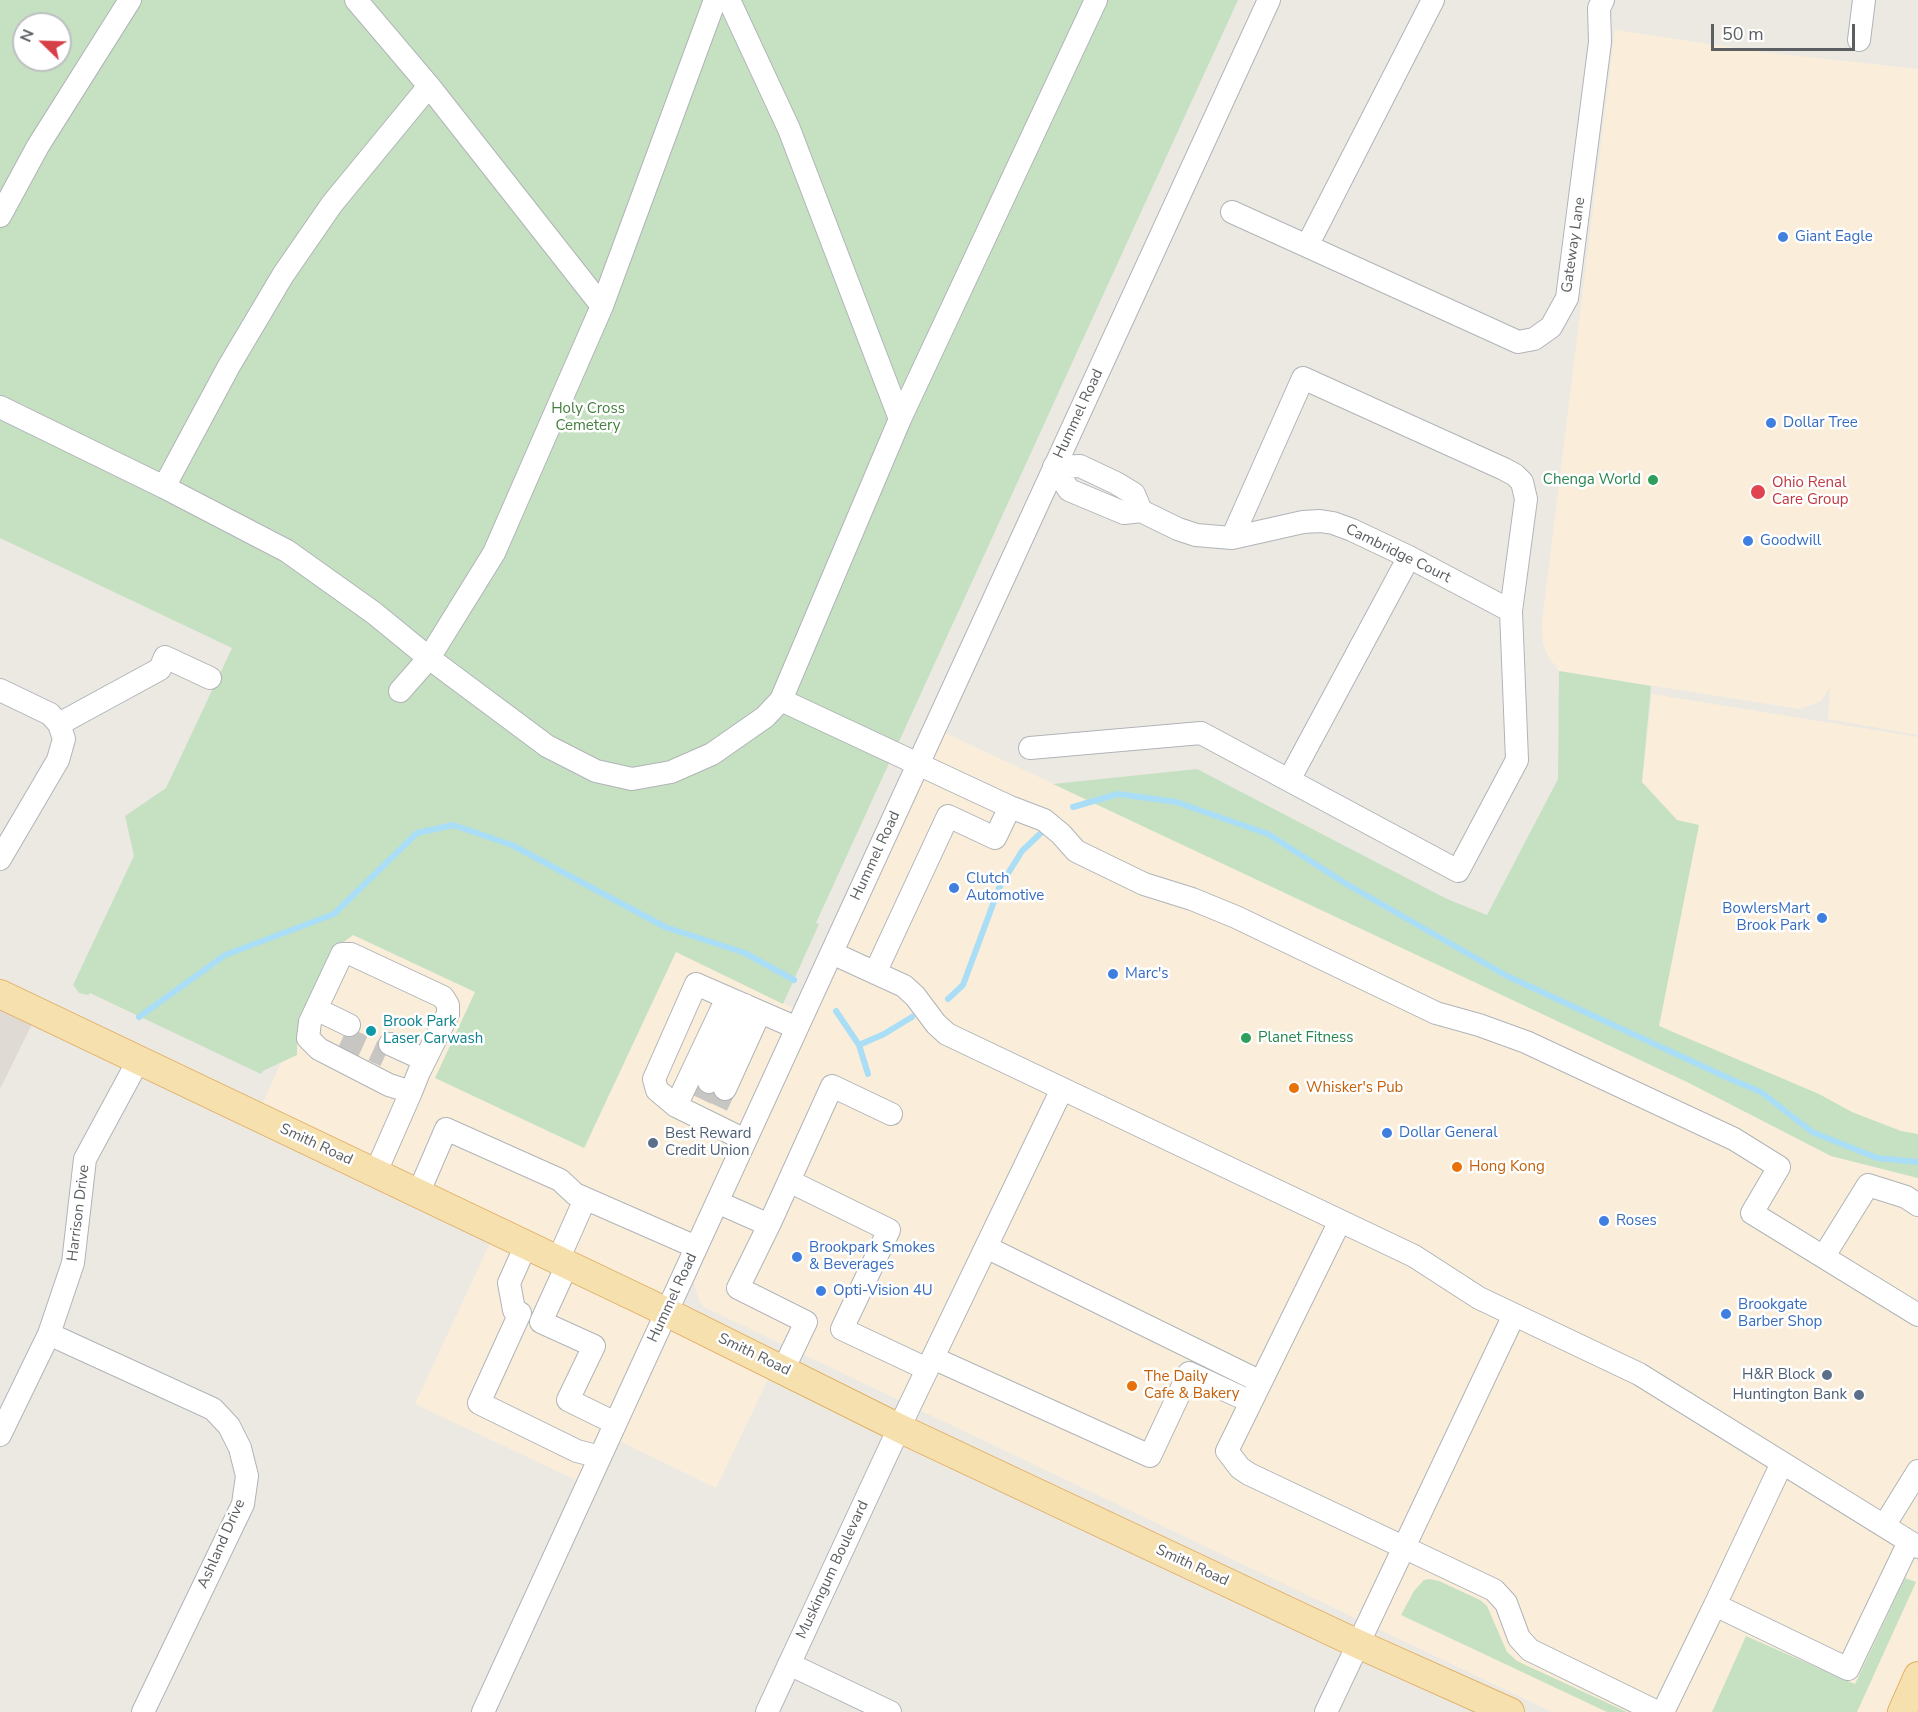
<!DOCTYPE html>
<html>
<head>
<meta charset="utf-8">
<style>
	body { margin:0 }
	#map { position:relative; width:1918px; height:1712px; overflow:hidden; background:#ece9e3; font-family:"Nunito Sans",sans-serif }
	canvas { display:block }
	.north { position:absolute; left:12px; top:12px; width:60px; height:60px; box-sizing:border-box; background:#fff; border:2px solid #bdbfc0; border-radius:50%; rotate:293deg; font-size:16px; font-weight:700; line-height:24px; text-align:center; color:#5b5f62 }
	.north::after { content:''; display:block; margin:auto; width:21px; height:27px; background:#d73f47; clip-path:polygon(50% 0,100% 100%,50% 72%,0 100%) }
	.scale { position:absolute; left:1711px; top:24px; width:144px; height:27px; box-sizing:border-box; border:3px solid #5b5f62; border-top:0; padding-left:8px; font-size:18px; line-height:21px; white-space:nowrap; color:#5b5f62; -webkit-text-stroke:4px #fff; paint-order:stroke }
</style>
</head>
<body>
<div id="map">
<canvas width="1918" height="1712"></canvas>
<div class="north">N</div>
<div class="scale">50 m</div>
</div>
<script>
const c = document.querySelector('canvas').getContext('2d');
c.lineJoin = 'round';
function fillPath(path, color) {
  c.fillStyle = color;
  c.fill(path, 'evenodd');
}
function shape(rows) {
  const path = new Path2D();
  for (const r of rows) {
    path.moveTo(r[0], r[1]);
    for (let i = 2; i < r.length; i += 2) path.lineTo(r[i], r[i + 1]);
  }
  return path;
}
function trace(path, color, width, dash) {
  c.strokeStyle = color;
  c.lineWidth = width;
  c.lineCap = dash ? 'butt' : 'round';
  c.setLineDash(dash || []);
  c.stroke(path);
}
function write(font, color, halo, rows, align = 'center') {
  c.font = font + ' "Nunito Sans",sans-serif';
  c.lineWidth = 5;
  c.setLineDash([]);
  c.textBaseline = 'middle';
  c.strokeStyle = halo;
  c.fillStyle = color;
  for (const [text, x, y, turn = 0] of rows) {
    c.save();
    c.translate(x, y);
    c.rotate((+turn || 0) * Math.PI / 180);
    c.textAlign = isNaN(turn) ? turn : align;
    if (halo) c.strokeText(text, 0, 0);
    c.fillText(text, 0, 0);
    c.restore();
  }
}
const commercial = shape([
	[1615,30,1763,52,1918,69,1918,735,1828,719,1830,687,1821,701,1800,709,1559,671,1548,656,1543,644,1542,622],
	[1652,694,1918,737,1918,1135,1890,1130,1659,1026,1699,825,1677,820,1642,782],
	[941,731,1689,1083,1831,1156,1918,1178,1918,1712,1552,1712,704,1307,698,1298,694,1282],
	[352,934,475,992,436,1078,585,1148,676,952,798,1010,657,1316,772,1371,716,1488,603,1433,580,1482,415,1404,498,1226,259,1111,332,951]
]);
const education = shape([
	[0,1008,32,1024,0,1089]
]);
const green = shape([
	[0,0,1238,0,816,923,819,924,783,1004,676,952,584,1148,435,1078,475,992,353,935,332,951,297,1038,297,1055,263,1071,261,1074,90,993,88,995,79,993,73,985,134,856,125,816,166,788,232,648,0,538],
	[24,24,60,24,60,60,24,60],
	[1559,671,1651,686,1642,782,1677,820,1699,825,1659,1026,1819,1094,1852,1112,1901,1131,1918,1134,1918,1178,1831,1156,1689,1083,1053,784,1197,769,1447,899,1487,915,1558,779],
	[1905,1578,1916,1582,1857,1712,1712,1712,1746,1636,1855,1684],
	[1430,1579,1439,1581,1480,1600,1487,1606,1507,1652,1517,1661,1627,1712,1607,1712,1401,1615,1414,1591,1424,1580]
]);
const stream = shape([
	[1073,807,1118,794,1176,802,1268,834,1348,885,1507,976,1728,1078,1761,1092,1812,1132,1877,1158,1918,1162],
	[948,999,963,985,999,888,1022,851,1042,832],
	[836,1011,859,1045,884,1034,912,1017],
	[139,1017,225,955,334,914,417,833,453,825,512,845,665,927,745,953,794,980],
	[859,1045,868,1074]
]);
const minorTunnel = shape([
	[343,1037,385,1056],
	[701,1099,709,1082],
	[717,1106,725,1089]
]);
const minor = shape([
	[356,0,429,86,602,306],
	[729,0,789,129,900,419],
	[1433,0,1307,246,1518,342,1534,339,1551,327,1567,298,1600,42,1599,8,1603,0],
	[1859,40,1864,0],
	[1232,212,1307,246],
	[0,216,38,146,130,0],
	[0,407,164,487,287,551,374,613,429,658,547,746,596,771,632,779,671,772,712,754,765,717,781,700,900,419,1096,0],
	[1054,467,1069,490,1124,513,1141,511,1178,529,1196,535,1232,538,1303,522,1320,521,1333,523,1352,530,1409,557,1511,611],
	[1054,467,1080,466,1116,483,1134,494,1141,511],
	[164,487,229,366,283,275,332,204,429,86],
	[0,690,50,714,59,724,64,739,58,760,0,859],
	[400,691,429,658,494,553,602,306,715,0],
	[781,700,1010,807,995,838,948,816,875,973],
	[59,724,160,669,165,657,210,678],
	[1030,748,1201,733,1458,871,1517,760,1511,611,1526,499,1522,482,1515,475,1504,469,1303,378,1232,538],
	[1289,780,1409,557],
	[1010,807,1044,820,1061,834,1076,851,1144,884,1192,899,1236,917,1436,1013,1479,1025,1526,1042,1734,1139,1779,1167,1752,1213,1918,1315],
	[832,953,904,986,915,996,936,1024,947,1034,1414,1256,1479,1298,1639,1374,1918,1547],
	[316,1009,349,1025],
	[390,1044,425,1060],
	[709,1082,745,1005],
	[725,1089,760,1012],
	[676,1106,727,998],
	[745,1140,676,1106,657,1090,654,1079,696,984,797,1028],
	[375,1174,411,1092,419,1072,448,1014,448,1005,443,997,351,954,342,954,310,1022,308,1038,319,1049,389,1085,411,1092],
	[789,1181,832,1086,891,1114],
	[418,1194,446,1129,560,1180,575,1194,696,1247],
	[717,1202,769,1225,789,1181,889,1230,842,1329,927,1369],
	[1340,1221,1227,1451,1240,1468,1249,1474,1494,1590,1506,1603,1519,1638,1530,1650,1657,1712],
	[769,1225,738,1288,806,1322,783,1370],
	[526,1245,509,1283,514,1310,520,1313,479,1403,577,1451,600,1457],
	[986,1247,1261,1382],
	[1824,1256,1868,1185,1906,1197,1918,1205],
	[558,1260,585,1199],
	[567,1265,541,1322,594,1346,568,1400,615,1423],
	[49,1334,213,1409,229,1426,240,1448,247,1476,243,1504,143,1712],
	[933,1358,1150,1456,1189,1373,1251,1402],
	[0,1435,49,1334,73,1263,85,1159,138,1061],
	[1782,1463,1715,1605,1848,1669,1909,1542],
	[1884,1526,1918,1471],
	[789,1664,890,1712],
	[483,1712,1269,0],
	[767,1712,899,1428,1062,1089],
	[1326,1712,1514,1315],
	[1663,1712,1715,1605]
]);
const major = shape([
	[0,994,648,1303,899,1428,1358,1644,1510,1712],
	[1902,1712,1918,1676]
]);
const markers = [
	[1783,237,6,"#3f7fe0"],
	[1771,423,6,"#3f7fe0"],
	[1653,480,6,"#2e9e5b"],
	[1758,492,8,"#e0444e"],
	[1748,541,6,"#3f7fe0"],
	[954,888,6,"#3f7fe0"],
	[1822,918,6,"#3f7fe0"],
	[1113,974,6,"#3f7fe0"],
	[371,1031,6,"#0f9aa8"],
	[1246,1038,6,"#2e9e5b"],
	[1294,1088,6,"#e8710a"],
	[1387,1133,6,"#3f7fe0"],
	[653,1143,6,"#5c6f8a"],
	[1457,1167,6,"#e8710a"],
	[1604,1221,6,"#3f7fe0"],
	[797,1257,6,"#3f7fe0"],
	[821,1291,6,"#3f7fe0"],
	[1726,1314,6,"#3f7fe0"],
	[1827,1375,6,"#5c6f8a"],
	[1132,1386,6,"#e8710a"],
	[1859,1395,6,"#5c6f8a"]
];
const shopNames = [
	["Giant Eagle",1795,237],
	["Dollar Tree",1783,423],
	["Goodwill",1760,541],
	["Clutch",966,879],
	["Automotive",966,896],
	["BowlersMart",1810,909,"right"],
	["Brook Park",1810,926,"right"],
	["Marc's",1125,974],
	["Dollar General",1399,1133],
	["Roses",1616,1221],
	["Brookpark Smokes",809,1248],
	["& Beverages",809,1265],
	["Opti-Vision 4U",833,1291],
	["Brookgate",1738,1305],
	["Barber Shop",1738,1322]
];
const streetNames = [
	["Gateway Lane",1574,245,-82],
	["Hummel Road",1079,414,-65],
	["Cambridge Court",1398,554,26],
	["Hummel Road",876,856,-65],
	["Smith Road",316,1145,25],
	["Harrison Drive",79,1213,-83],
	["Hummel Road",673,1298,-65],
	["Smith Road",754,1355,26],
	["Ashland Drive",222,1544,-66],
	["Smith Road",1192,1566,25],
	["Muskingum Boulevard",833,1570,-65]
];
const parkNames = [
	["Holy Cross",588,409],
	["Cemetery",588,426]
];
const leisureNames = [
	["Chenga World",1641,480],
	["Planet Fitness",1258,1038,"left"]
];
const healthNames = [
	["Ohio Renal",1772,483],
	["Care Group",1772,500]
];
const cultureNames = [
	["Brook Park",383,1022],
	["Laser Carwash",383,1039]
];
const foodNames = [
	["Whisker's Pub",1306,1088],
	["Hong Kong",1469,1167],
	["The Daily",1144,1377],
	["Cafe & Bakery",1144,1394]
];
const serviceNames = [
	["Best Reward",665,1134,"left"],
	["Credit Union",665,1151,"left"],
	["H&R Block",1815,1375],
	["Huntington Bank",1847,1395]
];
fillPath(commercial, '#faeeda');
fillPath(education, '#dfdad4');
fillPath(green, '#c6e1c2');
trace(stream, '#a9def6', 6);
trace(minorTunnel, '#c8c6c3', 22, [22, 11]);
trace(minor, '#b0b4b7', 24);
trace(major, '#e2af66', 30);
trace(minor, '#fff', 22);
trace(major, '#f6e1ae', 28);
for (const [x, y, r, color] of markers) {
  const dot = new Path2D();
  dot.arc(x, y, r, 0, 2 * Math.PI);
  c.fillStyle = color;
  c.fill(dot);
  trace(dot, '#fff', 2);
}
write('15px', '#366cbe', '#fff', shopNames, 'left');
write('15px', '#5b5f62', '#fff', streetNames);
write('15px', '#437f3d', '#fff', parkNames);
write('15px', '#27864d', '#fff', leisureNames, 'right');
write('15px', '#be3a42', '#fff', healthNames, 'left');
write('15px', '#0d838f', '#fff', cultureNames, 'left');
write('15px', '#c56008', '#fff', foodNames, 'left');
write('15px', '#4e5e75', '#fff', serviceNames, 'right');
</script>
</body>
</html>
